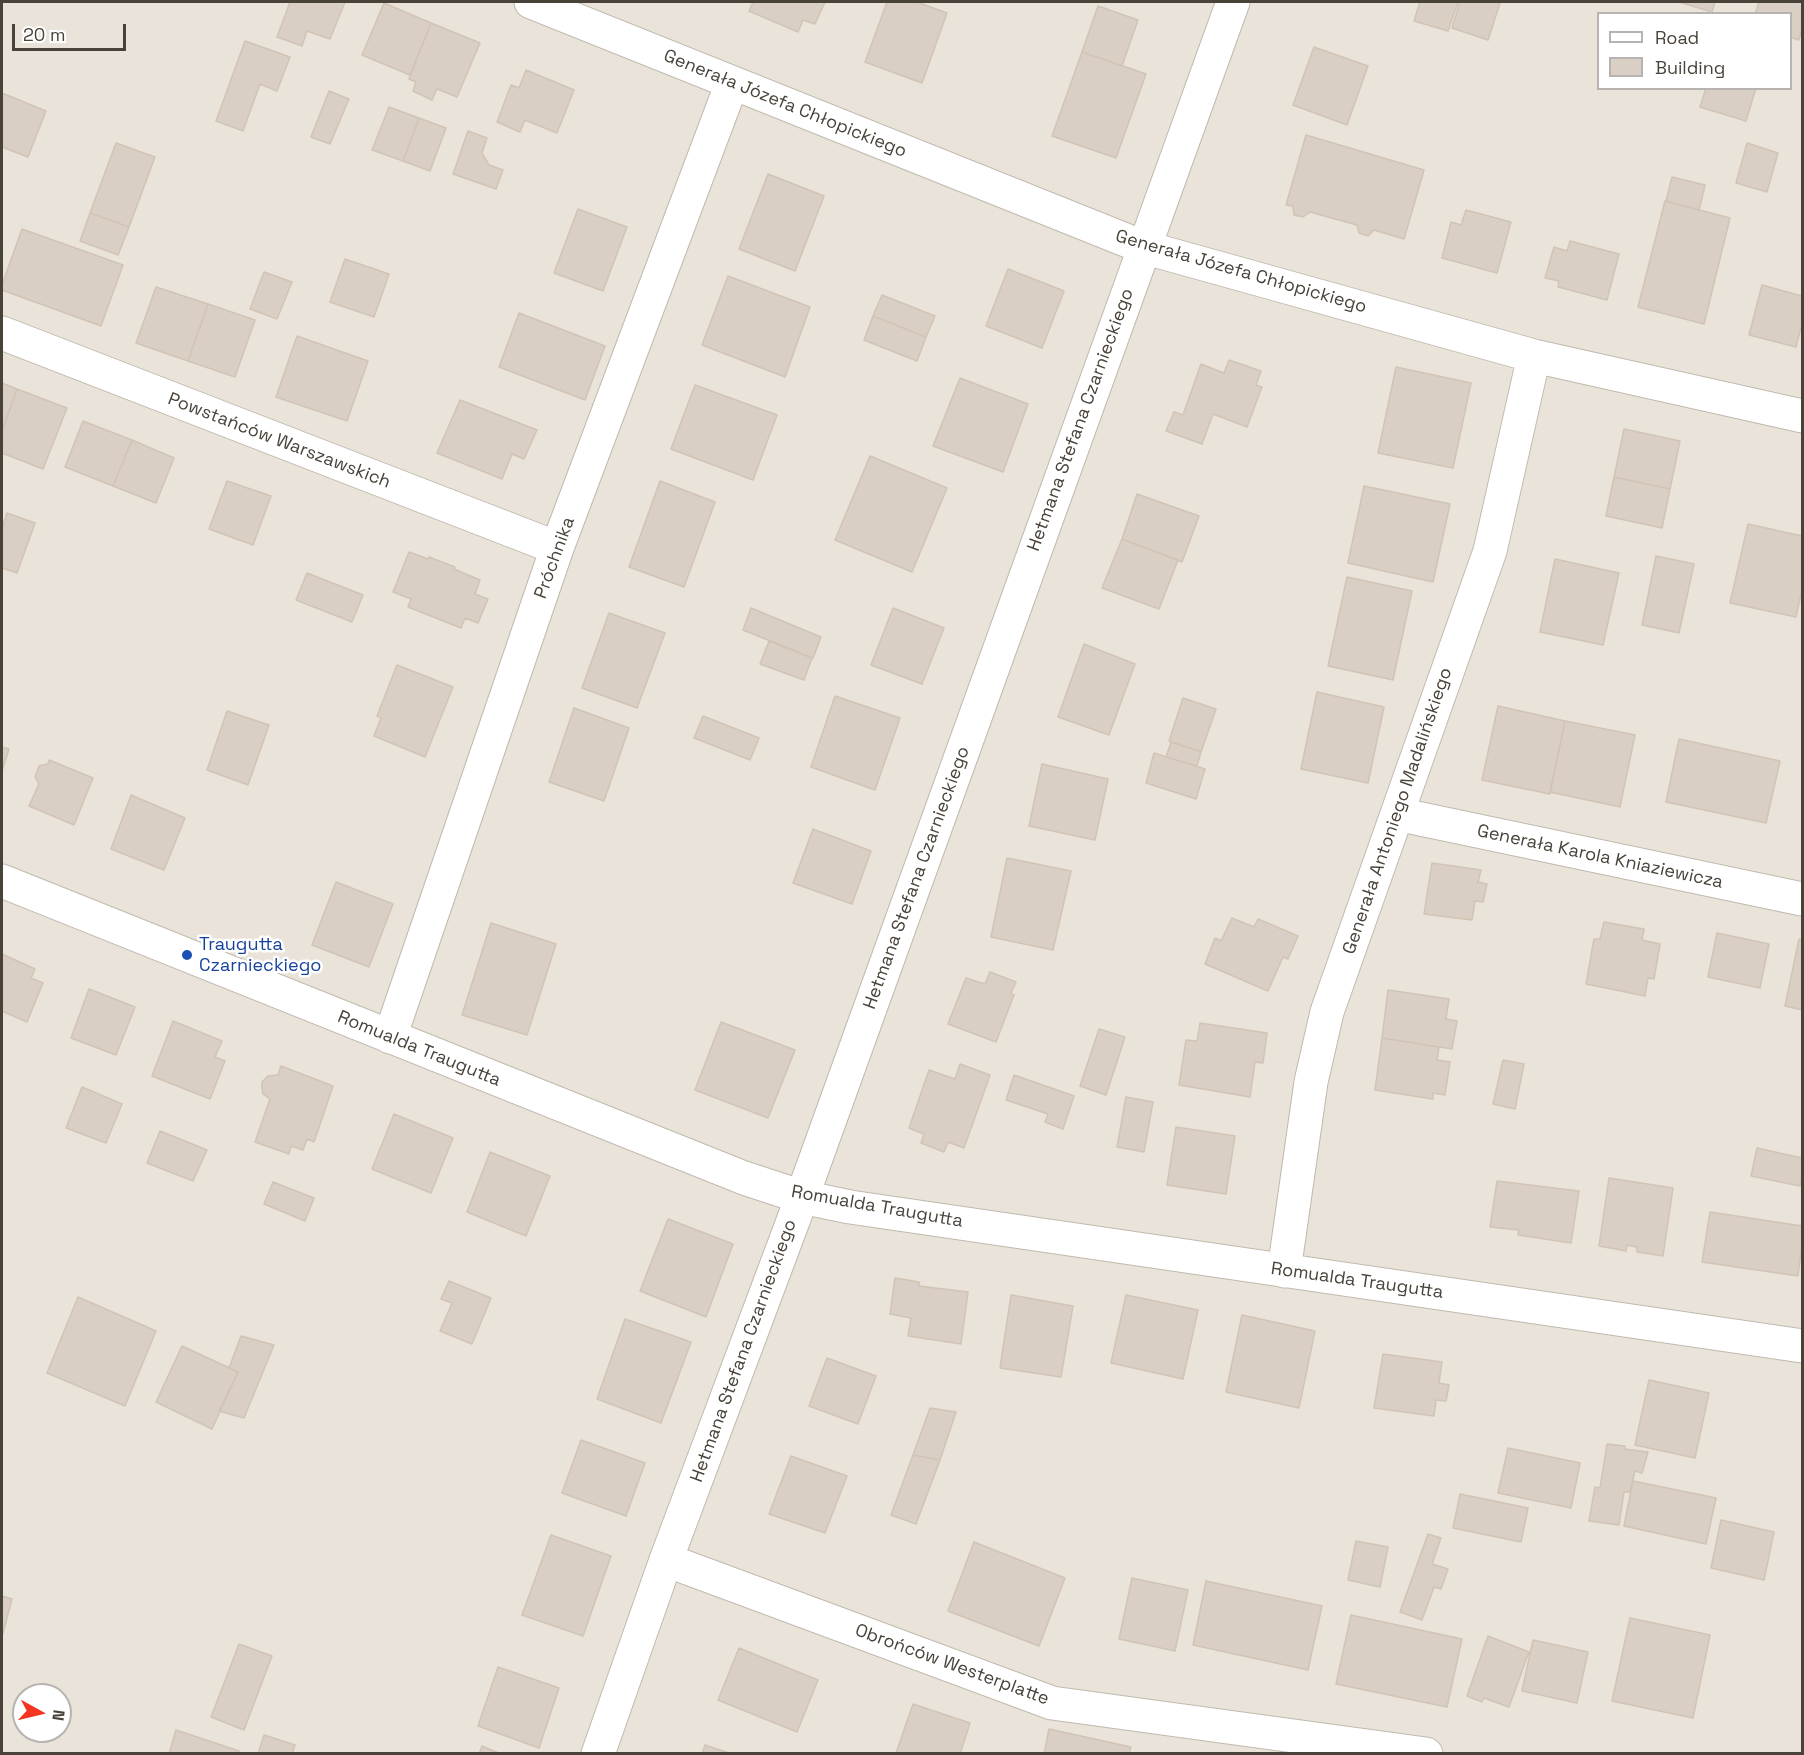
<!DOCTYPE html>
<html>
<head>
<meta charset="utf-8">
<style>
	body { margin:0 }
	#map { position:relative; width:1804px; height:1755px; overflow:hidden; background:#f5f1eb; font-family:"Space Grotesk",sans-serif }
	canvas { display:block }
	.frame { position:absolute; inset:0; border:3px solid #494239; pointer-events:none }
	.legend { position:absolute; left:1597px; top:12px; width:195px; height:78px; box-sizing:border-box; background:#fff; border:2px solid #b6b3b0; margin:0; padding:8px 10px; list-style:none; font-size:18px; color:#494239 }
	.legend li { display:flex; align-items:center; gap:12px; height:30px }
	.legend b { width:30px; border:2px solid #b6b3b0 }
	.north { position:absolute; left:12px; top:1683px; width:60px; height:60px; box-sizing:border-box; background:#fff; border:2px solid #b6b3b0; border-radius:50%; rotate:98deg; font-size:16px; font-weight:700; line-height:24px; text-align:center; color:#494239 }
	.north::after { content:''; display:block; margin:auto; width:21px; height:27px; background:#f53422; clip-path:polygon(50% 0,100% 100%,50% 72%,0 100%) }
	.scale { position:absolute; left:12px; top:24px; width:114px; height:27px; box-sizing:border-box; border:3px solid #494239; border-top:0; padding-left:8px; font-size:18px; line-height:21px; white-space:nowrap; color:#494239; -webkit-text-stroke:4px #fff; paint-order:stroke }
</style>
</head>
<body>
<div id="map">
<canvas width="1804" height="1755"></canvas>
<div class="frame"></div>
<ul class="legend">
<li><b style="height:8px;background:#fff"></b>Road</li>
<li><b style="height:16px;background:#dacfc4"></b>Building</li>
</ul>
<div class="north">N</div>
<div class="scale">20 m</div>
</div>
<script>
const c = document.querySelector('canvas').getContext('2d');
c.lineJoin = 'round';
function fillPath(path, color) {
  c.fillStyle = color;
  c.fill(path, 'evenodd');
}
function shape(rows) {
  const path = new Path2D();
  for (const r of rows) {
    path.moveTo(r[0], r[1]);
    for (let i = 2; i < r.length; i += 2) path.lineTo(r[i], r[i + 1]);
  }
  return path;
}
function trace(path, color, width, dash) {
  c.strokeStyle = color;
  c.lineWidth = width;
  c.lineCap = dash ? 'butt' : 'round';
  c.setLineDash(dash || []);
  c.stroke(path);
}
function write(font, color, halo, rows, align = 'center') {
  c.font = font + ' "Space Grotesk",sans-serif';
  c.lineWidth = 5;
  c.setLineDash([]);
  c.textBaseline = 'middle';
  c.strokeStyle = halo;
  c.fillStyle = color;
  for (const [text, x, y, turn = 0] of rows) {
    c.save();
    c.translate(x, y);
    c.rotate((+turn || 0) * Math.PI / 180);
    c.textAlign = isNaN(turn) ? turn : align;
    if (halo) c.strokeText(text, 0, 0);
    c.fillText(text, 0, 0);
    c.restore();
  }
}
const residential = shape([
	[2,2,1802,2,1802,1753,2,1753],
	[1598,14,1790,14,1790,88,1598,88],
	[24,1695,60,1695,60,1731,24,1731]
]);
const building = shape([
	[290,2,345,2,330,39,307,31,302,46,277,37,290,2],
	[753,2,825,2,815,24,803,20,798,32,749,11,753,2],
	[887,2,917,2,947,13,922,83,865,62,887,2],
	[1420,2,1458,2,1448,31,1414,21,1420,2],
	[1460,2,1494,2,1500,3,1488,40,1452,28,1460,2],
	[1679,2,1715,2,1712,12,1679,2],
	[1759,2,1802,2,1802,28,1799,40,1790,37,1790,14,1755,14,1759,2],
	[384,3,431,23,410,75,362,55,384,3],
	[1098,6,1138,20,1122,66,1082,52,1098,6],
	[431,23,480,43,457,97,437,89,432,100,413,91,416,82,409,79,431,23],
	[245,41,290,57,277,91,260,84,243,131,216,121,245,41],
	[1314,47,1368,66,1347,125,1293,105,1314,47],
	[1082,52,1146,74,1116,158,1052,136,1082,52],
	[526,70,574,90,557,133,525,120,520,132,497,122,511,85,519,88,526,70],
	[1706,88,1756,88,1746,121,1700,107,1706,88],
	[329,91,349,99,330,144,311,137,329,91],
	[2,93,46,111,28,157,2,147,2,93],
	[389,107,419,118,403,161,372,150,389,107],
	[419,118,446,128,430,171,403,161,419,118],
	[468,131,487,138,482,153,489,165,503,170,496,189,453,174,468,131],
	[1306,135,1424,170,1404,239,1374,230,1368,236,1359,233,1357,225,1310,212,1303,217,1294,215,1293,206,1286,205,1306,135],
	[116,143,155,157,129,227,90,213,116,143],
	[1747,143,1778,153,1767,192,1736,183,1747,143],
	[768,174,824,196,795,271,739,249,768,174],
	[1672,177,1705,185,1699,210,1666,201,1672,177],
	[1665,201,1730,218,1704,324,1638,307,1665,201],
	[578,209,627,227,603,291,554,273,578,209],
	[1466,210,1511,222,1497,273,1442,258,1451,222,1461,225,1466,210],
	[90,213,129,227,118,255,80,241,90,213],
	[22,229,123,265,101,326,2,290,2,285,22,229],
	[1570,241,1619,254,1607,300,1558,287,1559,281,1545,278,1554,247,1567,251,1570,241],
	[345,259,389,274,374,317,330,302,345,259],
	[1008,269,1064,291,1042,348,986,326,1008,269],
	[264,272,292,282,277,319,250,309,264,272],
	[728,276,810,307,785,377,702,345,728,276],
	[1762,285,1802,296,1802,324,1796,347,1749,335,1762,285],
	[156,287,208,304,188,361,136,343,156,287],
	[882,295,935,316,926,337,873,316,882,295],
	[208,304,255,320,235,377,188,361,208,304],
	[519,313,605,346,585,400,499,367,519,313],
	[873,316,926,337,917,361,864,340,873,316],
	[297,336,368,361,347,421,276,397,297,336],
	[1229,360,1261,371,1256,385,1262,387,1247,427,1213,414,1202,444,1166,431,1174,412,1183,415,1201,364,1224,373,1229,360],
	[1396,367,1471,383,1453,468,1378,453,1396,367],
	[960,378,1028,404,1003,472,933,446,960,378],
	[2,383,17,389,2,431,2,383],
	[695,385,777,415,753,480,671,449,695,385],
	[17,389,67,408,43,469,2,453,2,431,17,389],
	[460,400,537,430,524,459,512,454,502,479,437,453,460,400],
	[83,421,132,440,113,486,65,467,83,421],
	[1624,429,1680,441,1670,489,1614,477,1624,429],
	[132,440,174,458,156,503,113,486,132,440],
	[870,456,947,488,912,572,835,540,870,456],
	[1614,477,1670,489,1662,528,1606,516,1614,477],
	[227,481,271,496,253,545,209,529,227,481],
	[660,481,715,502,684,587,629,567,660,481],
	[1364,486,1450,504,1433,582,1348,563,1364,486],
	[1137,494,1199,516,1182,562,1122,539,1137,494],
	[7,513,35,523,17,573,2,568,2,528,7,513],
	[1748,524,1802,536,1802,590,1796,617,1730,603,1748,524],
	[1122,539,1178,560,1159,609,1102,588,1122,539],
	[409,552,428,559,429,557,455,567,454,569,480,580,475,594,488,599,478,623,465,618,461,628,408,607,411,599,393,592,409,552],
	[1656,556,1694,564,1679,633,1642,625,1656,556],
	[1555,559,1619,573,1603,645,1540,632,1555,559],
	[307,573,363,595,352,622,296,600,307,573],
	[1347,577,1412,591,1393,680,1328,666,1347,577],
	[751,608,821,637,813,658,743,630,751,608],
	[893,608,944,628,922,684,871,665,893,608],
	[609,613,665,633,637,708,582,688,609,613],
	[769,641,812,658,804,680,760,664,769,641],
	[1084,644,1135,664,1109,735,1058,717,1084,644],
	[397,665,453,687,425,757,374,736,381,718,377,716,397,665],
	[1317,692,1384,707,1368,783,1301,769,1317,692],
	[835,696,900,718,875,790,811,767,835,696],
	[1183,698,1216,709,1201,752,1169,741,1183,698],
	[1498,706,1565,721,1550,794,1482,780,1498,706],
	[574,708,629,728,604,801,549,782,574,708],
	[227,711,269,725,248,785,207,770,227,711],
	[703,716,759,738,750,760,694,738,703,716],
	[1565,721,1635,735,1620,807,1550,792,1565,721],
	[1679,739,1780,761,1766,823,1666,802,1679,739],
	[1171,742,1201,752,1197,766,1166,757,1171,742],
	[2,747,9,749,2,771,2,747],
	[1154,753,1205,769,1196,799,1146,783,1154,753],
	[49,760,93,778,74,825,29,806,39,784,35,777,39,766,48,764,49,760],
	[1042,764,1108,779,1095,840,1029,826,1042,764],
	[131,795,185,818,164,870,111,849,131,795],
	[813,829,871,851,852,904,793,883,813,829],
	[1007,858,1071,871,1053,950,991,937,1007,858],
	[1432,863,1481,870,1478,882,1487,884,1483,902,1475,901,1472,920,1424,914,1432,863],
	[336,882,393,904,369,967,312,945,336,882],
	[1232,918,1254,927,1258,919,1298,936,1288,959,1283,957,1268,991,1205,964,1215,938,1221,941,1232,918],
	[1604,922,1644,929,1642,940,1660,944,1654,979,1648,978,1645,996,1586,984,1594,939,1600,939,1604,922],
	[491,923,556,944,527,1035,462,1015,491,923],
	[1717,933,1769,944,1760,988,1708,977,1717,933],
	[1799,939,1802,939,1802,1010,1785,1006,1799,939],
	[2,954,35,969,31,978,43,983,27,1022,2,1011,2,954],
	[990,972,1016,982,1011,993,1014,995,996,1042,948,1024,966,978,985,984,990,972],
	[89,989,135,1007,116,1055,71,1038,89,989],
	[1388,990,1449,999,1446,1019,1457,1021,1452,1049,1382,1038,1388,990],
	[173,1021,222,1041,215,1057,225,1061,210,1099,152,1076,173,1021],
	[721,1022,795,1050,768,1118,695,1090,721,1022],
	[1200,1023,1267,1033,1263,1063,1255,1062,1250,1097,1179,1085,1186,1040,1197,1041,1200,1023],
	[1099,1029,1125,1037,1106,1095,1080,1086,1099,1029],
	[1382,1038,1439,1047,1437,1060,1450,1062,1445,1095,1433,1093,1433,1099,1375,1090,1382,1038],
	[1503,1060,1524,1064,1515,1109,1493,1104,1503,1060],
	[960,1064,990,1075,964,1148,948,1142,944,1152,921,1143,924,1134,909,1128,929,1070,955,1079,960,1064],
	[281,1066,333,1086,314,1142,307,1139,303,1150,291,1146,289,1154,255,1142,270,1099,263,1094,262,1088,262,1082,268,1076,278,1075,281,1066],
	[1014,1075,1074,1096,1063,1129,1045,1122,1048,1114,1006,1100,1014,1075],
	[82,1087,122,1104,106,1143,66,1128,82,1087],
	[1126,1097,1153,1102,1144,1152,1117,1147,1126,1097],
	[394,1114,453,1138,431,1193,372,1169,394,1114],
	[1176,1127,1235,1136,1226,1194,1167,1185,1176,1127],
	[160,1131,207,1150,193,1181,147,1163,160,1131],
	[1757,1148,1802,1158,1802,1174,1800,1186,1751,1176,1757,1148],
	[490,1152,550,1176,526,1236,467,1212,490,1152],
	[1609,1178,1673,1188,1663,1256,1637,1252,1637,1247,1627,1245,1626,1251,1599,1246,1609,1178],
	[1497,1181,1579,1191,1571,1243,1518,1235,1519,1230,1490,1227,1497,1181],
	[273,1182,314,1198,305,1221,264,1204,273,1182],
	[1710,1212,1802,1226,1802,1245,1798,1276,1702,1262,1710,1212],
	[668,1219,733,1244,706,1317,640,1291,668,1219],
	[895,1278,919,1282,919,1286,968,1292,961,1344,908,1336,911,1318,890,1314,895,1278],
	[449,1281,491,1298,472,1344,440,1331,452,1303,441,1299,449,1281],
	[1011,1295,1073,1306,1061,1377,1000,1368,1011,1295],
	[1126,1295,1198,1310,1183,1379,1111,1363,1126,1295],
	[78,1297,156,1331,125,1406,47,1373,78,1297],
	[1242,1315,1315,1331,1299,1408,1226,1392,1242,1315],
	[625,1319,691,1342,661,1423,597,1399,625,1319],
	[241,1336,274,1345,244,1418,219,1411,238,1372,229,1368,241,1336],
	[182,1346,238,1372,212,1429,156,1402,182,1346],
	[1383,1354,1442,1362,1439,1383,1449,1385,1446,1401,1436,1400,1434,1416,1374,1408,1383,1354],
	[827,1358,876,1376,858,1424,809,1406,827,1358],
	[1649,1380,1709,1393,1695,1458,1635,1445,1649,1380],
	[930,1408,956,1412,940,1460,913,1455,930,1408],
	[581,1440,645,1463,626,1516,562,1493,581,1440],
	[1607,1444,1625,1446,1624,1449,1648,1452,1642,1473,1635,1471,1630,1492,1624,1492,1619,1525,1589,1521,1595,1487,1600,1488,1607,1444],
	[1508,1448,1580,1463,1571,1508,1498,1493,1508,1448],
	[913,1455,940,1460,916,1524,891,1515,913,1455],
	[791,1456,847,1476,825,1533,769,1514,791,1456],
	[1633,1481,1716,1498,1706,1544,1624,1526,1633,1481],
	[1460,1494,1528,1508,1521,1542,1453,1528,1460,1494],
	[1721,1520,1774,1532,1764,1580,1711,1568,1721,1520],
	[1428,1534,1441,1538,1432,1564,1448,1569,1441,1589,1434,1587,1422,1620,1400,1612,1428,1534],
	[551,1535,611,1556,583,1636,522,1615,551,1535],
	[1356,1541,1388,1547,1380,1587,1348,1580,1356,1541],
	[974,1542,1065,1578,1039,1646,948,1611,974,1542],
	[1132,1578,1188,1590,1175,1651,1119,1639,1132,1578],
	[1206,1581,1322,1606,1308,1670,1193,1645,1206,1581],
	[2,1596,12,1599,2,1637,2,1596],
	[1351,1615,1462,1639,1447,1707,1336,1684,1351,1615],
	[1630,1618,1710,1635,1693,1718,1612,1701,1630,1618],
	[1488,1636,1529,1652,1509,1707,1484,1698,1482,1702,1467,1696,1488,1636],
	[1533,1640,1588,1652,1577,1703,1522,1691,1533,1640],
	[239,1644,272,1656,244,1730,211,1717,239,1644],
	[739,1648,818,1680,797,1732,718,1700,739,1648],
	[498,1667,559,1688,539,1748,478,1726,498,1667],
	[913,1704,970,1723,960,1754,896,1753,913,1704],
	[1049,1729,1131,1747,1129,1754,1044,1754,1049,1729],
	[176,1730,239,1751,238,1754,169,1754,176,1730],
	[264,1735,295,1745,292,1754,258,1754,264,1735],
	[705,1745,732,1754,702,1754,705,1745],
	[482,1746,501,1754,479,1754,482,1746]
]);
const minor = shape([
	[531,2,1143,247,1534,356,1802,416],
	[2,333,557,548],
	[1397,814,1802,899],
	[2,881,744,1178,802,1197,850,1207,1802,1346],
	[390,1037,557,548,732,83],
	[1284,1271,1311,1082,1327,1012,1490,551,1534,356],
	[666,1560,1052,1703,1426,1754],
	[598,1754,666,1560,802,1197,1233,2]
]);
const markers = [
	[187,955,6,"#1a4fb4"]
];
const streetNames = [
	["Generała Józefa Chłopickiego",785,104,22],
	["Generała Józefa Chłopickiego",1241,272,16],
	["Hetmana Stefana Czarnieckiego",1081,420,-70],
	["Powstańców Warszawskich",279,441,21],
	["Próchnika",555,558,-70],
	["Generała Antoniego Madalińskiego",1398,811,-71],
	["Generała Karola Kniaziewicza",1600,857,12],
	["Hetmana Stefana Czarnieckiego",917,878,-70],
	["Romualda Traugutta",419,1049,22],
	["Romualda Traugutta",877,1207,10],
	["Romualda Traugutta",1357,1281,8],
	["Hetmana Stefana Czarnieckiego",744,1351,-70],
	["Obrońców Westerplatte",952,1665,20]
];
const transitNames = [
	["Traugutta",199,945],
	["Czarnieckiego",199,966]
];
fillPath(residential, '#e9e3d9');
fillPath(building, '#dacfc4');
trace(building, '#d1c4b4', 1.5);
trace(minor, '#c1b9ae', 35);
trace(minor, '#fff', 33);
for (const [x, y, r, color] of markers) {
  const dot = new Path2D();
  dot.arc(x, y, r, 0, 2 * Math.PI);
  c.fillStyle = color;
  c.fill(dot);
  trace(dot, '#fff', 2);
}
write('18px', '#494239', '#fff', streetNames);
write('18px', '#164399', '#fff', transitNames, 'left');
</script>
</body>
</html>
